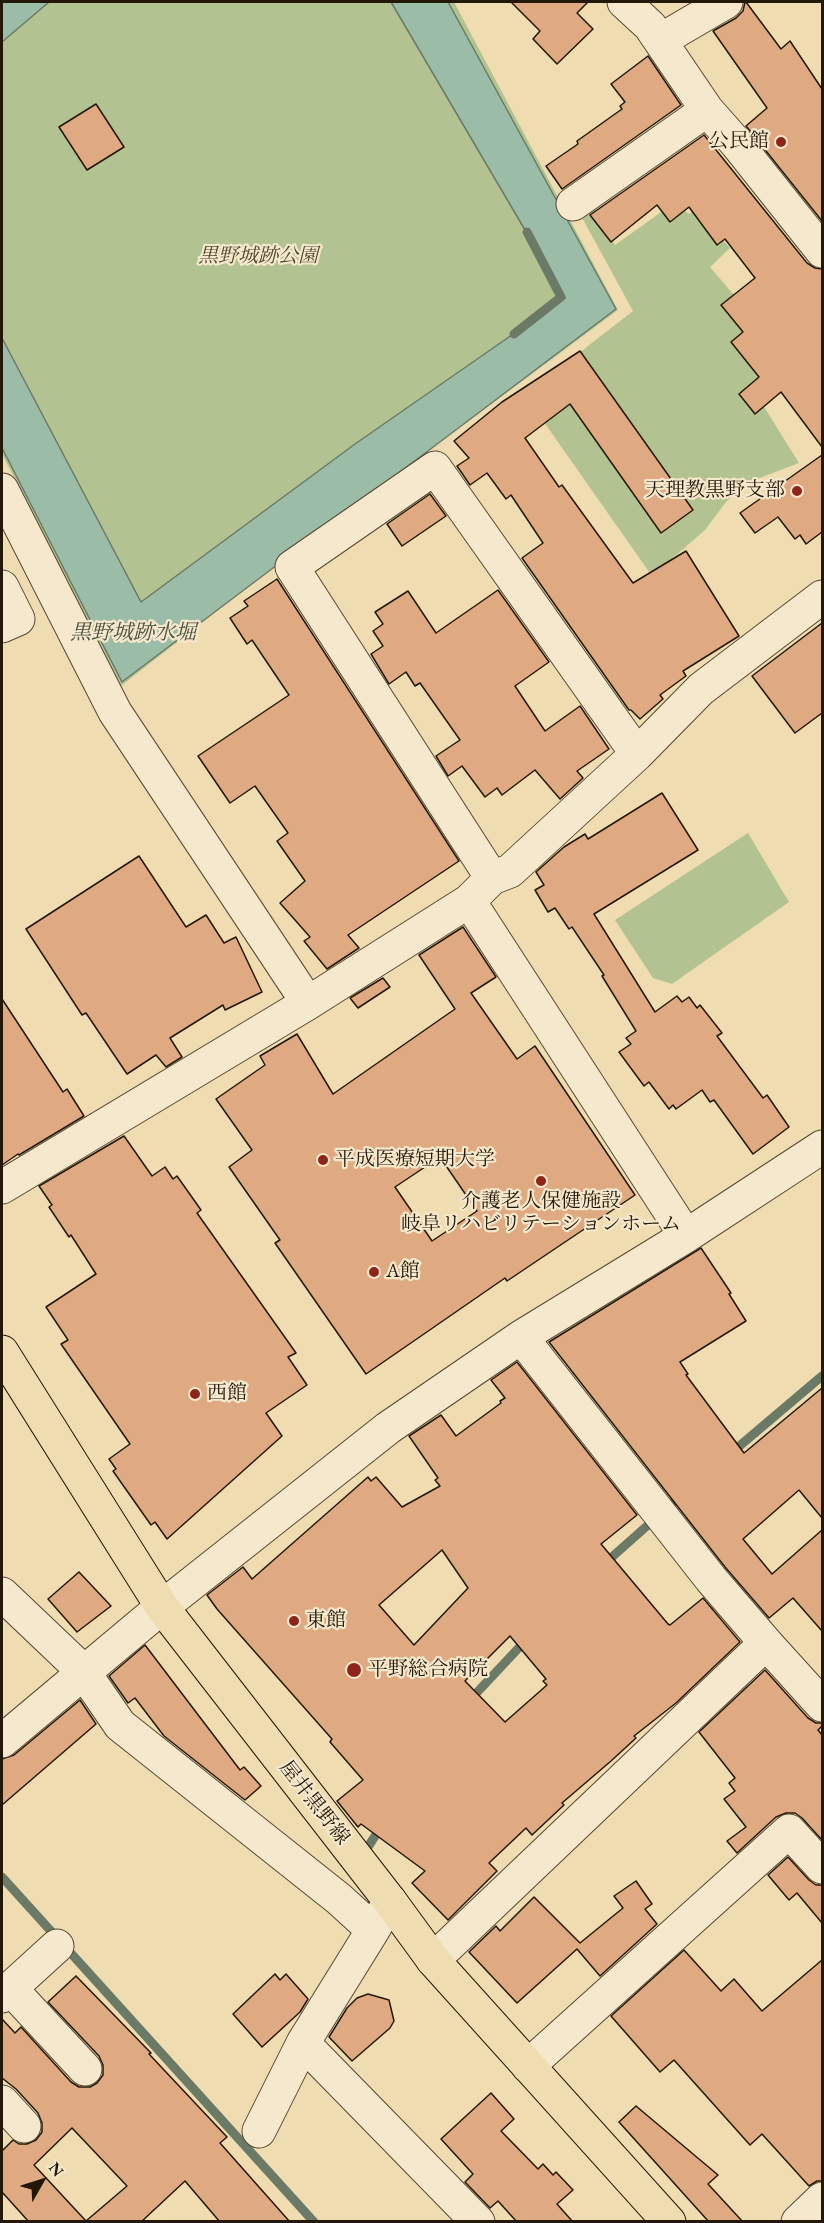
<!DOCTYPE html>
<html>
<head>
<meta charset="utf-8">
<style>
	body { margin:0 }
	#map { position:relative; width:824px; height:2223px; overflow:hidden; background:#f0dcb1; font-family:"EB Garamond",serif }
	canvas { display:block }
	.frame { position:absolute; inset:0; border:3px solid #231707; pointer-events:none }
	.north { position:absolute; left:12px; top:2151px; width:60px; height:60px; -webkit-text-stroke:4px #f5e8cc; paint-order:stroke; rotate:51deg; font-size:16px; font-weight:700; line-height:24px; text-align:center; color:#231707 }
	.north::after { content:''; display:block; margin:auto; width:21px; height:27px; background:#231707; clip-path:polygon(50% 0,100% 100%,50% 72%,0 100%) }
</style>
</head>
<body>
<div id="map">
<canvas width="824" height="2223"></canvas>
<div class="frame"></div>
<div class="north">N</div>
</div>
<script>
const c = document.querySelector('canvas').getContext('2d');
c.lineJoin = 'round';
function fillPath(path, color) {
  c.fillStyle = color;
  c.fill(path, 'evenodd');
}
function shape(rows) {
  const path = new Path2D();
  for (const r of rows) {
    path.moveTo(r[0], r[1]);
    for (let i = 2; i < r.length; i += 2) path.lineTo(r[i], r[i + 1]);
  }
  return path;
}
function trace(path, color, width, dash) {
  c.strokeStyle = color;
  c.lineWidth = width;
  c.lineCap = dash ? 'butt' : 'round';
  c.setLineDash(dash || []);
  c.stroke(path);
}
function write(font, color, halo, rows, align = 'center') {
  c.font = font + ' "EB Garamond","Noto Serif JP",serif';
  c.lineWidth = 4.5;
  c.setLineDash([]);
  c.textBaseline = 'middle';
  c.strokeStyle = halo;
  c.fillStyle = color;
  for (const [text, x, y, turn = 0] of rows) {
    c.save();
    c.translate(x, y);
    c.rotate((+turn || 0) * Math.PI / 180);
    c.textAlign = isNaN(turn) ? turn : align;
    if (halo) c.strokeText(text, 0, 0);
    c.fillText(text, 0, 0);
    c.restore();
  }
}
const green = shape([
	[2,2,454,2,618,310,296,549,121,686,2,454],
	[721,191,708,224,730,248,710,267,751,315,774,368,751,386,799,463,744,484,726,502,705,530,652,576,525,395,633,311,580,214,592,205,615,245,674,203,689,214],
	[748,833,789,902,672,984,653,978,615,920]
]);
const water = shape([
	[2,2,49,2,2,42,2,2],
	[391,2,448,2,616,309,122,682,2,448,2,338,141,602,355,444,565,298,391,2]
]);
const stream = shape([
	[514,334,561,297,527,232],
	[730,1454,822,1376],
	[604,1564,683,1494],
	[469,1701,527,1639],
	[368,1847,382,1825],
	[2,1877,314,2222]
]);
const building = shape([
	[511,2,588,2,577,13,593,29,557,64,533,39,540,31,511,2],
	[745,2,746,2,781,49,790,41,822,89,822,221,746,126,767,108,713,31,736,18,743,11,745,2],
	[648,56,681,105,562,189,546,166,578,144,577,141,622,109,620,106,625,102,611,84,648,56],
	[96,104,124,147,87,170,59,127,96,104],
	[704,135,807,263,815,268,822,269,822,447,781,392,755,414,739,394,759,377,731,342,743,332,721,305,755,278,725,239,717,245,689,207,670,222,657,205,611,242,590,215,704,135],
	[580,351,693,510,661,533,570,404,525,438,559,487,562,485,633,583,686,551,739,636,683,671,686,676,660,695,663,699,640,719,631,710,629,710,522,558,543,543,511,495,506,499,487,473,470,485,457,466,469,458,454,441,502,402,580,351],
	[822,455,822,532,806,544,800,535,795,539,778,517,755,533,740,513,822,455],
	[430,494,446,516,402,546,387,524,430,494],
	[277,579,459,861,348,935,359,948,327,969,304,941,310,937,280,903,305,881,277,841,288,833,255,786,230,803,198,756,289,695,252,640,247,644,230,618,248,606,244,601,277,579],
	[498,590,549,662,515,686,545,731,580,706,609,749,577,771,583,778,560,799,535,770,502,795,497,788,485,797,462,766,448,776,436,756,460,740,420,683,415,686,406,672,389,684,371,654,383,646,373,631,383,624,375,612,408,591,436,633,498,590],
	[822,623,822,713,795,733,752,676,822,623],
	[662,793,698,850,594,914,655,1012,677,996,682,1002,689,997,697,1008,700,1005,722,1033,717,1036,763,1098,767,1095,789,1127,753,1154,714,1100,710,1102,702,1090,676,1109,673,1105,669,1109,649,1082,644,1086,619,1052,631,1044,626,1038,636,1031,602,976,604,975,572,927,569,929,555,908,548,912,535,890,544,885,536,872,564,847,585,834,588,839,662,793],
	[139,856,186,927,206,915,224,943,236,937,262,992,225,1010,223,1005,170,1038,182,1057,166,1067,156,1055,127,1074,86,1013,82,1015,26,929,139,856],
	[463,927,496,977,471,993,517,1059,535,1046,635,1195,507,1281,505,1278,366,1374,275,1243,280,1240,229,1167,252,1150,216,1099,265,1065,260,1056,297,1034,333,1094,455,1009,419,955,463,927],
	[440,1157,477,1211,432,1241,395,1187,440,1157],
	[383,978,390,987,358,1008,350,998,383,978],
	[2,999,63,1092,67,1089,84,1116,19,1155,18,1154,2,1165,2,999],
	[124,1136,152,1176,165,1167,173,1179,177,1176,201,1210,197,1213,296,1353,288,1357,307,1385,266,1413,282,1436,167,1539,155,1522,151,1525,113,1471,116,1469,109,1459,130,1444,61,1344,68,1340,46,1307,96,1274,71,1235,69,1237,49,1207,52,1205,39,1186,124,1136],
	[701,1248,731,1293,729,1294,746,1321,680,1362,688,1374,686,1375,744,1453,822,1388,822,1518,799,1490,743,1539,772,1574,822,1530,822,1631,793,1598,769,1618,725,1567,549,1342,701,1248],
	[517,1362,637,1515,601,1544,668,1624,670,1625,703,1598,740,1642,676,1703,634,1736,636,1738,611,1761,562,1803,564,1805,532,1835,526,1828,489,1863,497,1871,448,1920,412,1883,425,1871,361,1824,358,1827,337,1801,363,1780,330,1742,332,1739,217,1609,207,1595,243,1567,252,1579,368,1477,371,1481,376,1477,402,1507,440,1486,435,1480,438,1478,409,1436,441,1415,456,1436,501,1403,500,1401,505,1398,491,1380,517,1362],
	[442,1550,468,1588,414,1645,379,1605,442,1550],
	[510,1636,546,1679,543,1681,547,1685,505,1722,465,1681,510,1636],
	[79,1572,111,1606,77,1632,48,1599,79,1572],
	[145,1645,240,1770,244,1767,261,1786,245,1800,164,1736,135,1698,128,1703,109,1676,145,1645],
	[765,1670,808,1718,816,1723,822,1723,822,1726,818,1730,822,1735,822,1840,802,1818,795,1813,786,1813,776,1817,737,1853,727,1841,746,1827,724,1799,735,1791,729,1783,735,1778,699,1732,765,1670],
	[80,1700,96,1724,2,1805,2,1759,14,1755,80,1700],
	[788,1857,809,1880,816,1885,822,1885,822,1923,797,1893,789,1900,768,1875,788,1857],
	[636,1881,652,1904,645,1909,657,1924,600,1976,577,1949,517,2003,469,1952,496,1926,500,1931,534,1897,580,1943,623,1908,614,1896,636,1881],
	[684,1950,721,1991,734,1979,762,2011,822,1960,822,2181,817,2181,809,2186,762,2134,750,2145,674,2060,660,2072,611,2016,684,1950],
	[275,1974,280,1980,286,1974,308,1999,300,2012,262,2047,233,2014,275,1974],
	[76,1976,151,2053,149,2054,227,2137,220,2143,290,2222,220,2222,185,2181,141,2222,29,2222,2,2192,2,2151,13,2140,19,2144,27,2144,36,2140,42,2132,42,2123,38,2113,16,2089,2,2078,2,2019,15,2033,21,2027,71,2082,79,2087,90,2087,97,2083,103,2075,103,2065,99,2056,48,2002,76,1976],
	[72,2128,127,2186,86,2221,34,2165,72,2128],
	[368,1994,389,2000,394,2021,390,2028,352,2061,329,2037,347,2008,357,1998,368,1994],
	[491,2093,514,2119,501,2131,538,2169,543,2164,553,2175,556,2172,573,2190,557,2204,573,2222,517,2222,498,2201,490,2208,465,2182,473,2174,441,2139,491,2093],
	[636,2106,718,2175,708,2184,743,2222,709,2222,619,2122,636,2106]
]);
const minor = shape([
	[624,2,650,26,707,110,737,144,822,251],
	[661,40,726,2],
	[573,204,707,110],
	[2,490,115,712,308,1003],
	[2,587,18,619,2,626],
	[492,878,292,567,435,468,637,754],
	[469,901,686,1236],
	[2,1187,308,1003,469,901,492,878,510,871,637,754,701,689,822,597],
	[521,1337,711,1579,766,1643,822,1705],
	[2,1594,83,1671,120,1725,339,1899,373,1930,390,1901],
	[2,1741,162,1607,388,1428,521,1337,686,1236,822,1147],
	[433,1960,766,1643],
	[10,1988,85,2069],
	[2,1996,57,1946],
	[303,2043,478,2222],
	[528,2066,789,1831,822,1867],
	[2,2102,24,2126],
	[259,2131,303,2043,373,1930],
	[798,2222,822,2199]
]);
const major = shape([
	[2,1352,162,1607,390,1901,433,1960,669,2222]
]);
const markers = [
	[781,142,6,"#8f2418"],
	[797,491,6,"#8f2418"],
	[323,1160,6,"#8f2418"],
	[541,1181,6,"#8f2418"],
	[374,1272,6,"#8f2418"],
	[195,1394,6,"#8f2418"],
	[294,1621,6,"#8f2418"],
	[354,1670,8,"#8f2418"]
];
const poiNames = [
	["公民館",769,142,"right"],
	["天理教黒野支部",785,491,"right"],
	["平成医療短期大学",335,1160],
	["介護老人保健施設",541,1202,"center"],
	["岐阜リハビリテーションホーム",541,1225,"center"],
	["A館",386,1272],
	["西館",207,1394],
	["東館",306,1621],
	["平野総合病院",368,1670]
];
const parkNames = [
	["黒野城跡公園",258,257]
];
const streetNames = [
	["屋井黒野線",314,1803,52]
];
const waterNames = [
	["黒野城跡水堀",133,633]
];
fillPath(green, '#b3c291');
fillPath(water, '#9bbca7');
trace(water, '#6b7a67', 1.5);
trace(stream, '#6b7a67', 9);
fillPath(building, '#dfaa82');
trace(building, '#231707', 1.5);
trace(minor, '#564832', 35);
trace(major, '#231707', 35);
trace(minor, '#f5e8cc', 33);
trace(major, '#f0dcb1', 33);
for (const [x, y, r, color] of markers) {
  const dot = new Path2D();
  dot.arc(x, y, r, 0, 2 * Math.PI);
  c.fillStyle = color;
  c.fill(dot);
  trace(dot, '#f5e8cc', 2);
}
write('20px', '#231707', '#f5e8cc', poiNames, 'left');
write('italic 20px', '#4e4a30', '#f5e8cc', parkNames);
write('20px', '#231707', '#f5e8cc', streetNames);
write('italic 21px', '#4d513f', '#f5e8cc', waterNames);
</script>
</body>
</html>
